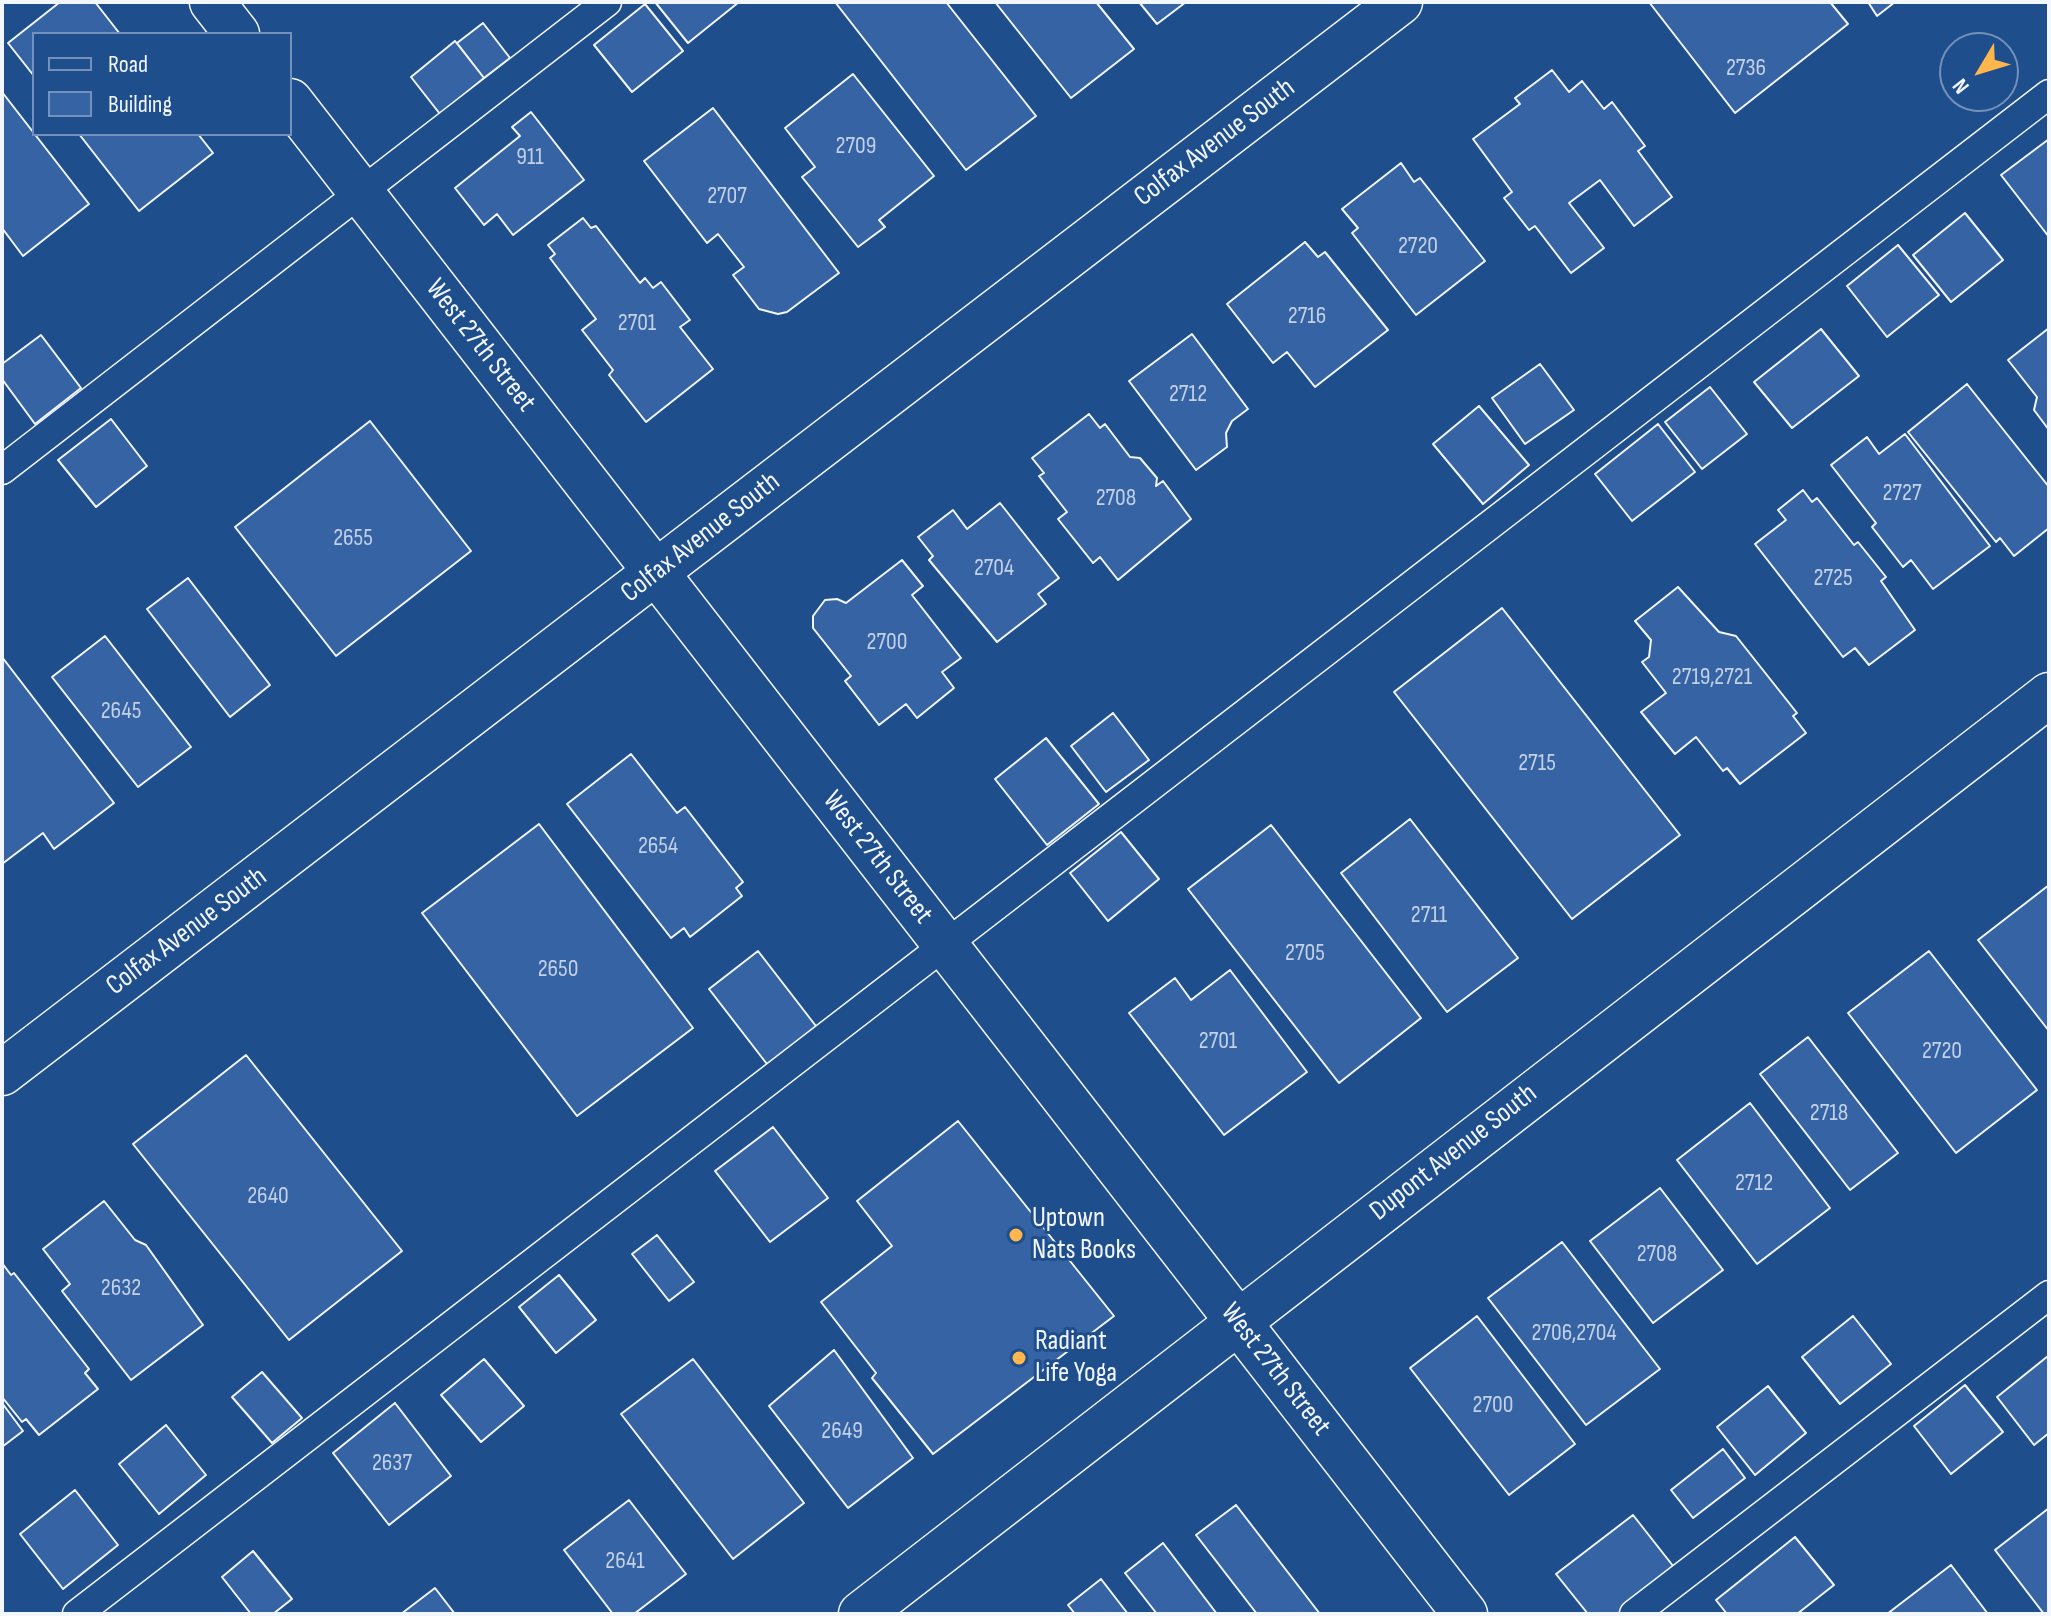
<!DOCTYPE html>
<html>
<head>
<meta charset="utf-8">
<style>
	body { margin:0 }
	#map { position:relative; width:2051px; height:1616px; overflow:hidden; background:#1f4e8c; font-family:"Sofia Sans Condensed",sans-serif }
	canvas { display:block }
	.frame { position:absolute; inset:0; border:4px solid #f2f6ff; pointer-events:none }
	.legend { position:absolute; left:32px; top:32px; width:260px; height:104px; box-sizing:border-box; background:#1f4e8c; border:2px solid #7391ba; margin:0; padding:10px 14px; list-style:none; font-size:24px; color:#f2f6ff }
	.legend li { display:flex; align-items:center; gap:16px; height:40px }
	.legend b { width:40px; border:2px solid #7391ba }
	.north { position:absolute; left:1939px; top:32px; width:80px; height:80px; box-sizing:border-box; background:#1f4e8c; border:2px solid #7391ba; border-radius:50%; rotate:232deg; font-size:22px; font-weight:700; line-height:32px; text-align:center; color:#f2f6ff }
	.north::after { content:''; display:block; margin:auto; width:28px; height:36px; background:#ffb74d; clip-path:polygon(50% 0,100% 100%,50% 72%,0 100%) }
</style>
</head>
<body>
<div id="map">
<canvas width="2051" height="1616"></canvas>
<div class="frame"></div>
<ul class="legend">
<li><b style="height:10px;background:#1f4e8c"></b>Road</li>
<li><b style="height:22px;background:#3563a3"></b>Building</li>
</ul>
<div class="north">N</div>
</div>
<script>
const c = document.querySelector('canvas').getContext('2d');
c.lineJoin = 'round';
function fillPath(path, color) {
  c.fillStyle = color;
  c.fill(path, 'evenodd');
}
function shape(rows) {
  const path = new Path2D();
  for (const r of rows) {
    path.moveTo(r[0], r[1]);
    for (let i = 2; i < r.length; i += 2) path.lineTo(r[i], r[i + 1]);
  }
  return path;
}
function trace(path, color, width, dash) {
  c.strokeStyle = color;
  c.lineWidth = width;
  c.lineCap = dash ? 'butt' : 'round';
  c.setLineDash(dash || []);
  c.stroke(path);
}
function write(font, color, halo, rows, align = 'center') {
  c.font = font + ' "Sofia Sans Condensed",sans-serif';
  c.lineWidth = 6;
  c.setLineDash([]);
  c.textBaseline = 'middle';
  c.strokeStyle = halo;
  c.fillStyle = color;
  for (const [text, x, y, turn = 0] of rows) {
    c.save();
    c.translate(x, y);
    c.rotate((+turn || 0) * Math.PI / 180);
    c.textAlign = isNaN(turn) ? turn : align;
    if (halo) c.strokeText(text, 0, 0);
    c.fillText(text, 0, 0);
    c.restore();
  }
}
const building = shape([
	[60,2,95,2,120,34,34,34,34,76,8,43,60,2],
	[655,2,739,2,688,43,655,2],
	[835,2,946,2,1036,116,966,170,835,2],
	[995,2,1096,2,1134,49,1071,98,995,2],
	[1139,2,1186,2,1157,24,1139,2],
	[1649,2,1830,2,1848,24,1735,113,1649,2],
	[1868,2,1895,2,1877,16,1868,2],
	[645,4,683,51,632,92,594,45,645,4],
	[483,23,510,58,484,78,457,43,483,23],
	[455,41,484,78,440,114,411,77,455,41],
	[1552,70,1569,92,1582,81,1604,109,1612,102,1645,146,1638,151,1672,197,1634,226,1600,180,1569,203,1604,248,1571,273,1535,226,1529,230,1504,198,1512,192,1473,139,1520,104,1515,98,1552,70],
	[853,74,934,176,879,220,885,227,858,247,802,177,815,167,785,128,853,74],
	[2,92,89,204,23,256,2,228,2,92],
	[713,108,839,273,787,312,778,314,759,309,733,275,744,267,718,234,707,243,644,161,713,108],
	[531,112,584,180,513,235,497,214,484,225,455,188,520,136,512,127,531,112],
	[79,134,198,134,213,153,139,211,79,134],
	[2049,139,2049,237,2001,175,2049,139],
	[1401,163,1414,182,1420,178,1485,261,1416,315,1352,233,1358,228,1342,209,1401,163],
	[1965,213,2003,260,1951,302,1913,255,1965,213],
	[583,218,591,228,596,226,640,283,645,278,653,288,661,282,690,320,680,327,713,369,646,422,609,375,613,370,582,330,596,319,550,258,555,254,548,245,583,218],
	[1305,242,1318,257,1325,252,1388,330,1315,387,1287,352,1273,363,1227,304,1305,242],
	[1898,245,1939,295,1887,337,1847,286,1898,245],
	[2049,328,2049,430,2034,410,2037,397,2008,360,2049,328],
	[1821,329,1859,376,1792,428,1754,382,1821,329],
	[1192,334,1248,409,1232,421,1226,433,1227,447,1196,470,1129,381,1192,334],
	[41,335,81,388,35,424,2,379,2,364,41,335],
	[1540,364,1574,410,1525,444,1492,398,1540,364],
	[1967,384,2049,487,2049,528,2014,556,2000,538,1996,542,1908,432,1967,384],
	[1710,387,1747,434,1702,469,1665,422,1710,387],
	[1479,406,1529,465,1483,504,1433,444,1479,406],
	[1089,414,1100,428,1105,424,1130,457,1140,458,1157,478,1156,486,1163,481,1191,519,1118,580,1100,557,1093,563,1058,519,1067,512,1039,476,1044,473,1032,458,1089,414],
	[111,419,147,466,96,507,58,460,111,419],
	[370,421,471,551,336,656,235,527,370,421],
	[1658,424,1695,472,1632,521,1595,474,1658,424],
	[1905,434,1990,546,1933,589,1911,560,1903,567,1872,527,1876,523,1831,465,1867,437,1879,454,1905,434],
	[1803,490,1812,502,1817,498,1854,545,1858,542,1886,577,1881,581,1915,630,1869,665,1855,648,1843,657,1755,544,1786,520,1778,510,1803,490],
	[1000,503,1059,578,1038,594,1046,604,997,642,929,560,933,556,918,537,953,510,967,529,1000,503],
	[902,560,923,586,912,595,961,658,942,672,954,688,917,718,906,704,879,725,845,681,851,676,813,628,813,616,825,600,837,599,846,603,902,560],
	[188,578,270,685,230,717,147,609,188,578],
	[1678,587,1719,632,1736,636,1797,713,1793,716,1806,733,1740,784,1727,768,1723,771,1696,737,1675,754,1641,712,1666,693,1642,662,1649,657,1651,640,1635,621,1678,587],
	[1502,608,1680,835,1572,919,1394,692,1502,608],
	[105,636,191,747,138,787,52,677,105,636],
	[2,657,114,803,54,849,43,833,2,864,2,657],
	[1113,713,1149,760,1106,792,1071,746,1113,713],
	[1046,738,1099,804,1047,845,995,779,1046,738],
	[631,754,677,813,685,807,743,882,736,888,742,896,690,937,684,928,671,938,567,804,631,754],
	[1410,819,1518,958,1447,1012,1341,873,1410,819],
	[539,824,693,1028,577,1116,422,913,539,824],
	[1271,825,1421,1018,1339,1083,1188,889,1271,825],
	[1121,832,1159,879,1108,921,1070,873,1121,832],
	[2049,885,2049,1031,1978,940,2049,885],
	[758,951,819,1030,770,1068,709,989,758,951],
	[1929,951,2037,1090,1956,1153,1848,1013,1929,951],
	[1230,970,1307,1072,1224,1135,1129,1013,1175,978,1191,1000,1230,970],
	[1808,1037,1898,1153,1850,1190,1760,1074,1808,1037],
	[246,1055,402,1251,289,1340,133,1144,246,1055],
	[1750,1103,1830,1208,1757,1264,1677,1160,1750,1103],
	[958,1121,1114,1316,933,1454,872,1378,876,1373,821,1302,892,1246,857,1201,958,1121],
	[773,1127,828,1198,770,1242,715,1171,773,1127],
	[1660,1188,1723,1270,1653,1323,1590,1241,1660,1188],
	[104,1201,135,1240,146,1245,203,1325,131,1380,62,1291,70,1284,43,1249,104,1201],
	[657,1235,694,1282,669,1301,632,1254,657,1235],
	[1562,1242,1660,1369,1586,1425,1488,1298,1562,1242],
	[2,1263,11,1275,14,1273,89,1369,85,1373,98,1389,39,1435,26,1419,22,1422,2,1397,2,1263],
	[559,1275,596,1320,556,1353,519,1307,559,1275],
	[1477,1316,1575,1444,1509,1495,1410,1368,1477,1316],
	[1853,1316,1891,1364,1840,1404,1802,1357,1853,1316],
	[834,1350,913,1458,848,1508,769,1406,834,1350],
	[2048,1356,2049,1433,2034,1445,1997,1397,2048,1356],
	[484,1359,524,1406,481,1442,441,1395,484,1359],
	[693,1359,804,1503,733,1559,621,1414,693,1359],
	[262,1372,302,1418,272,1443,232,1397,262,1372],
	[1965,1385,2003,1432,1951,1474,1914,1426,1965,1385],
	[1768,1386,1806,1433,1755,1475,1717,1427,1768,1386],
	[2,1403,23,1431,2,1447,2,1403],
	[395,1403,451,1476,389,1525,333,1453,395,1403],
	[166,1425,206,1475,159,1514,119,1464,166,1425],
	[1723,1449,1745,1478,1693,1518,1671,1490,1723,1449],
	[75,1490,118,1545,63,1589,20,1534,75,1490],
	[629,1500,686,1574,634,1614,613,1614,564,1550,629,1500],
	[1236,1505,1320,1614,1257,1614,1196,1535,1236,1505],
	[2049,1508,2049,1614,2044,1614,1995,1550,2049,1508],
	[1633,1515,1677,1571,1620,1614,1588,1614,1556,1574,1633,1515],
	[1795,1537,1834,1585,1797,1614,1727,1614,1716,1600,1795,1537],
	[1163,1543,1217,1614,1157,1614,1125,1573,1163,1543],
	[253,1551,292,1599,273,1614,251,1614,222,1577,253,1551],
	[1951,1565,1988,1614,1887,1614,1951,1565],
	[1101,1579,1128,1614,1075,1614,1068,1605,1101,1579],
	[435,1588,455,1614,401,1614,435,1588]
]);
const service = shape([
	[2,470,607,2],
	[77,1614,2049,94],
	[1634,1614,2049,1295]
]);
const minor = shape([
	[212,2,237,34],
	[290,101,1465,1614],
	[2,1073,1400,2]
]);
const tertiary = shape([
	[861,1614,2049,695]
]);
const markers = [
	[1016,1235,8,"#ffb74d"],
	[1019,1358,8,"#ffb74d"]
];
const numberNames = [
	["2736",1746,69],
	["2709",856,147],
	["911",530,158],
	["2707",727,197],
	["2720",1418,247],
	["2716",1307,317],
	["2701",637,324],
	["2712",1188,395],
	["2727",1902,494],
	["2708",1116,499],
	["2655",353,539],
	["2704",994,569],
	["2725",1833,579],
	["2700",887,643],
	["2719,2721",1712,678],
	["2645",121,712],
	["2715",1537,764],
	["2654",658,847],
	["2711",1429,916],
	["2705",1305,954],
	["2650",558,970],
	["2701",1218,1042],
	["2720",1942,1052],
	["2718",1829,1114],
	["2712",1754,1184],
	["2640",268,1197],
	["2708",1657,1255],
	["2632",121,1289],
	["2706,2704",1574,1334],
	["2700",1493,1406],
	["2649",842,1432],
	["2637",392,1464],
	["2641",625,1562]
];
const streetNames = [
	["Colfax Avenue South",1215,143,-37],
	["West 27th Street",480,346,52],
	["Colfax Avenue South",701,538,-38],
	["West 27th Street",877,858,52],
	["Colfax Avenue South",187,932,-37],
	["Dupont Avenue South",1454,1153,-38],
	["West 27th Street",1275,1370,52]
];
const poiNames = [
	["Uptown",1032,1219],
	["Nats Books",1032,1251],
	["Radiant",1035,1342],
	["Life Yoga",1035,1374]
];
fillPath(building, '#3563a3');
trace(building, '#f2f6ff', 2);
trace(service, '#f2f6ff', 31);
trace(minor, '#f2f6ff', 47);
trace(tertiary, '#f2f6ff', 47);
trace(service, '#1f4e8c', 28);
trace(minor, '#1f4e8c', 44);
trace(tertiary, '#1f4e8c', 44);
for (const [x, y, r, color] of markers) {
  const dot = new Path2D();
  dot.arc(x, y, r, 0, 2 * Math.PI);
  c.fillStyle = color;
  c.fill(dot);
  trace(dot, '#1f4e8c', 3);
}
write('24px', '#c3d1e8', null, numberNames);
write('28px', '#f2f6ff', '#1f4e8c', streetNames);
write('28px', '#f2f6ff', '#1f4e8c', poiNames, 'left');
</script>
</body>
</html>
